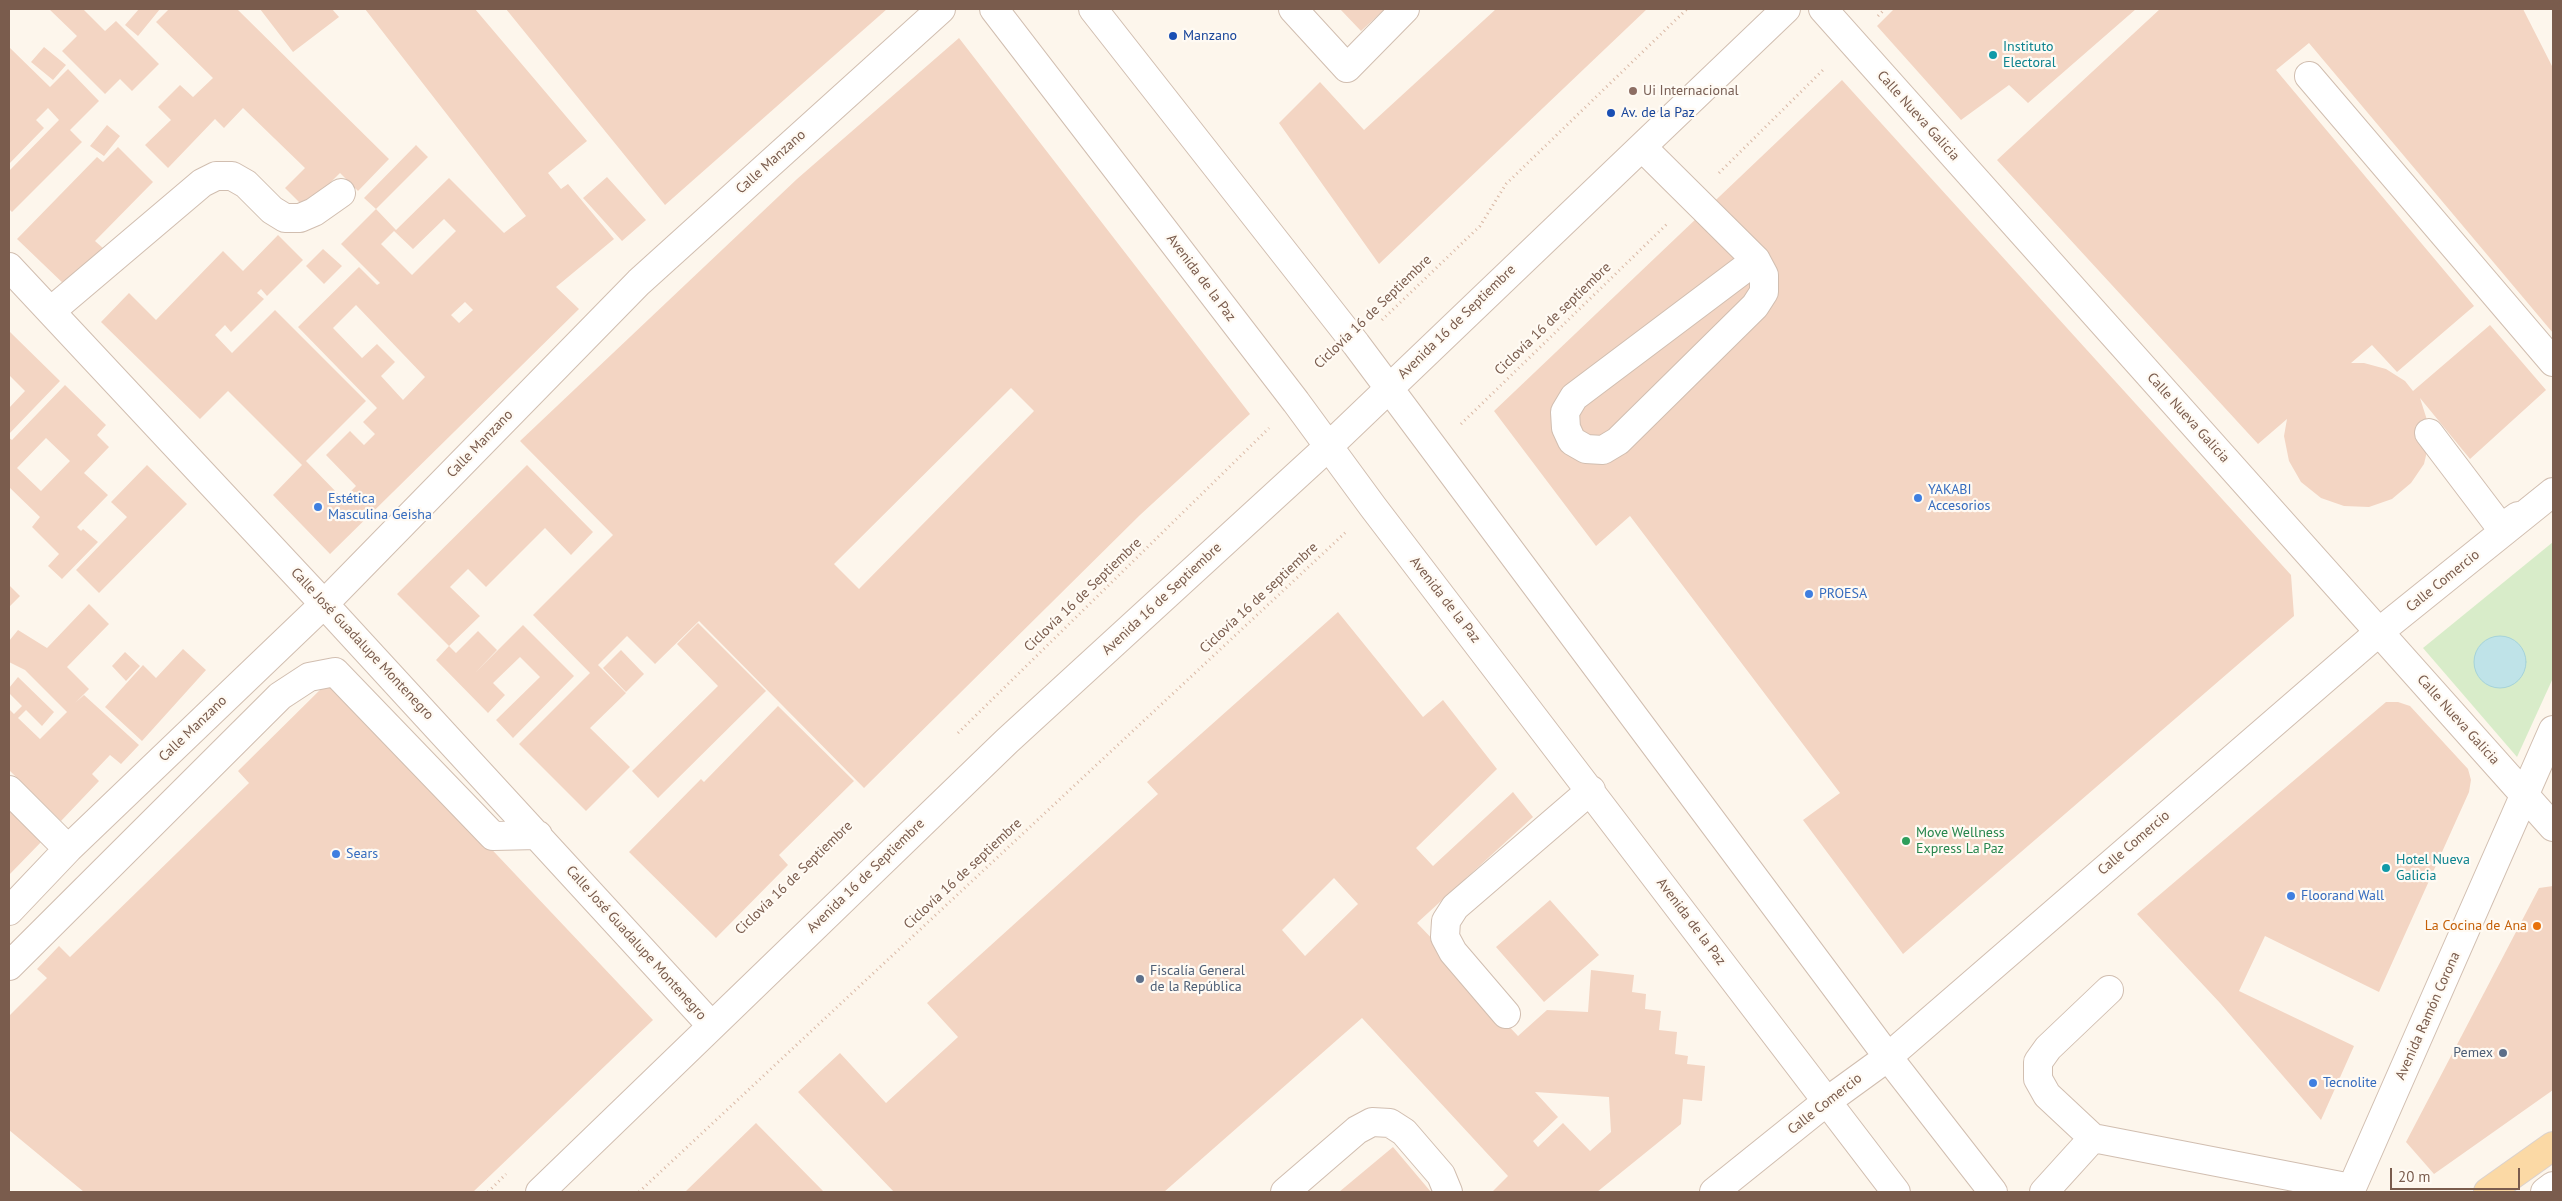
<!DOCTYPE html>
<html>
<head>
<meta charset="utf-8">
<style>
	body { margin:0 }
	#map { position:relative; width:2562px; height:1201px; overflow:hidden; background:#fdf6ec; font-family:"PT Sans",sans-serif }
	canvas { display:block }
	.frame { position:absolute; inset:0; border:10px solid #7a5c4d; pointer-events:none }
	.scale { position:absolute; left:2390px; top:1168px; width:130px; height:22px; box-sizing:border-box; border:2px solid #7a5c4d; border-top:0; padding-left:6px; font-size:15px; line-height:18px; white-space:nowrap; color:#7a5c4d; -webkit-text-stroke:4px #fffaf3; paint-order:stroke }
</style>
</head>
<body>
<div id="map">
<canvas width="2562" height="1201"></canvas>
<div class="frame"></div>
<div class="scale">20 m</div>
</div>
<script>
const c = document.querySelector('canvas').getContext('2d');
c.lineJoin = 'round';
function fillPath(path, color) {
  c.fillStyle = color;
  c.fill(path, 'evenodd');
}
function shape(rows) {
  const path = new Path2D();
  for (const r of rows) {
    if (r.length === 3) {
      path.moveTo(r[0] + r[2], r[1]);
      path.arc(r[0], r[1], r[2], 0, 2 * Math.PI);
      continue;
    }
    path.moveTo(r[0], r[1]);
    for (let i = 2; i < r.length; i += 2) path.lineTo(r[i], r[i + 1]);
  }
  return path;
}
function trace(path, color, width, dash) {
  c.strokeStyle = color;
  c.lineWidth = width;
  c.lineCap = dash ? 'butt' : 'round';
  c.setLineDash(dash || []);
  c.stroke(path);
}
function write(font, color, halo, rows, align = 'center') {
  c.font = font + ' "PT Sans",sans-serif';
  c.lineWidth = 4.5;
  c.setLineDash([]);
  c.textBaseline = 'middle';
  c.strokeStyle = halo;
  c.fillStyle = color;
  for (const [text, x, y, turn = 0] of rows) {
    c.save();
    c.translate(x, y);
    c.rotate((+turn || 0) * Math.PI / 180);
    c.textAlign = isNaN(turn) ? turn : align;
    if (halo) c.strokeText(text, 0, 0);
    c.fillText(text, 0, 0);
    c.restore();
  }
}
const green = shape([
	[2553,542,2553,678,2517,757,2423,648]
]);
const water = shape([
	[2500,662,26]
]);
const building = shape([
	[49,9,83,9,105,31,116,21,159,64,132,91,120,79,105,94,62,51,77,36],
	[139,9,160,9,138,36,125,25],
	[169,9,237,9,389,159,358,191,340,173,305,208,285,188,305,168,243,108,224,128,215,119,168,168,145,145,171,120,158,107,180,85,193,97,213,78,156,22],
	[260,9,332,9,339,17,293,52],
	[365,9,475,9,587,141,548,173,561,189,568,184,614,239,556,287,579,309,330,554,273,495,302,465,228,391,200,419,101,322,129,293,156,320,223,251,243,271,278,235,303,260,267,296,261,289,257,293,264,299,231,332,225,325,215,335,232,353,275,310,366,401,306,461,343,499,356,486,326,455,350,431,364,445,375,434,363,422,377,408,298,327,359,267,377,285,380,283,341,244,376,209,396,230,449,178,504,233,526,216],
	[444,219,456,231,412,275,381,244,394,231,413,249],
	[465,302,473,310,459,323,451,315],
	[356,305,425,377,403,400,381,376,395,362,377,344,362,358,333,328],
	[506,9,887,9,665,205],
	[1340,9,1385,9,1361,31],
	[1496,9,1647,9,1379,264,1279,123,1320,82,1364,130],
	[1894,9,2136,9,2028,103,2009,85,1961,120,1877,26],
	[2160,9,2523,9,2553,68,2553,333,2309,43,2276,70,2474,306,2397,372,2372,345,2351,363,2364,363,2386,369,2405,381,2413,391,2490,325,2546,390,2470,459,2420,398,2427,420,2429,443,2424,464,2411,483,2392,499,2369,507,2344,506,2321,498,2301,482,2289,461,2284,436,2287,419,2258,444,1997,160],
	[959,38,1250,414,1140,515,864,788,699,621,655,664,627,636,598,665,626,693,590,728,630,767,586,811,519,744,590,673,533,615,613,535,520,441,797,179],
	[1011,388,1034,411,859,589,834,564],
	[9,47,50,87,68,69,99,101,70,130,82,142,12,212,9,209,9,171,59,120,48,108,36,120,44,128,9,164],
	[44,47,66,65,53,80,31,62],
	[1842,80,2291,575,2294,616,1903,954,1803,820,1840,793,1630,516,1596,546,1494,411],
	[107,125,120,136,104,156,90,146],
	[416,145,428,157,376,209,364,198],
	[118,147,153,182,95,241,104,249,67,287,17,239,97,157,103,162],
	[607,177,646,220,622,241,583,198],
	[323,249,342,266,324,284,306,266],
	[9,331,60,381,9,434,9,408,25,391,9,375],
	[65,385,106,425,97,435,109,447,84,473,108,495,77,527,81,531,83,529,98,542,62,579,48,566,59,554,32,527,40,517,9,487,9,438,12,440],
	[46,438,70,461,41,491,17,468],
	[147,465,187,504,99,593,76,570,127,517,111,502],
	[527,465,593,532,571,555,545,528,486,587,468,569,450,587,480,616,449,646,397,594],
	[9,585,20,596,9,607],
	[89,604,109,624,67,667,89,689,75,703,84,695,139,745,121,764,110,755,92,774,99,781,61,821,9,770,9,709,14,714,22,706,9,693,9,688,18,677,54,712,42,726,26,710,18,718,40,739,67,712,25,670,9,662,9,641,18,630,47,648],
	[1338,612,1423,717,1443,700,1497,769,1416,848,1433,866,1513,792,1533,817,1417,923,1460,968,1457,971,1518,1036,1547,1010,1588,1012,1591,970,1634,975,1632,992,1646,994,1645,1009,1661,1011,1659,1030,1677,1032,1675,1054,1688,1056,1687,1064,1705,1066,1702,1101,1683,1099,1681,1124,1597,1192,1492,1192,1508,1176,1362,1018,1164,1192,894,1192,798,1092,840,1053,886,1103,958,1037,927,1003,1158,794,1147,782],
	[1334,878,1358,904,1305,956,1282,930],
	[1535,1092,1609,1097,1611,1132,1590,1151,1563,1123,1538,1147,1533,1141,1558,1117],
	[698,623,766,691,658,798,632,771,718,686,677,644],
	[523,625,574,676,513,738,496,720,540,677,520,657,493,683,505,695,488,713,436,660,449,646,456,653,478,631,497,650,475,673],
	[183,649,206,670,142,741,105,707,143,665,156,678],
	[621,650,644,674,626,692,603,668],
	[125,652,140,666,126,681,112,666],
	[328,682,343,692,653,1020,473,1192,84,1192,9,1130,9,1016,47,978,37,969,59,946,70,957,249,783,238,771],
	[2386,702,2398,702,2410,706,2468,769,2471,780,2469,792,2379,992,2265,936,2239,991,2354,1046,2321,1120,2220,1003,2137,914],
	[778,706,854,781,779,855,788,865,716,938,629,852,701,779,704,782],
	[9,805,44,839,9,875],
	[2553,886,2553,1090,2434,1174,2406,1142,2539,888],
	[1550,900,1599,955,1544,1002,1496,947],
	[756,1123,824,1192,685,1192],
	[1393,1147,1431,1192,1339,1192]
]);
const path = shape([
	[1878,16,1885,9],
	[1719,173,1825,68],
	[1382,320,1480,226,1506,184,1687,9],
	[1461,424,1667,224],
	[958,733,1269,428],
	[488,1192,506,1174],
	[639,1192,1346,532]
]);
const minor = shape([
	[994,9,1296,402,1373,507,1896,1192],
	[1093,9,1356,344,1888,1057,1993,1192],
	[1293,9,1347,68,1405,9],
	[1823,9,2553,827],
	[2309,76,2553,362],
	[1642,147,1756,260],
	[1756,260,1764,275,1764,292,1755,306,1618,441,1603,450,1586,449,1572,441,1566,428,1565,412,1574,397,1756,260],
	[9,267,324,604,711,1025],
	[51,311,202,183,216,176,232,176,246,184,272,210,285,218,300,218,314,212,341,193],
	[2429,433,2501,528,2518,516],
	[9,790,68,849],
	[9,911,68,849,324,604,639,282,941,9],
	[9,966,280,696,309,677,335,672,493,836,538,835],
	[1506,1014,1453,952,1445,937,1446,921,1455,907,1591,790],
	[2093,1138,2351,1188],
	[540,1192,1007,741,1329,446,1786,9],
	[1285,1192,1357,1130,1372,1122,1390,1123,1404,1132,1441,1175,1448,1192],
	[1714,1192,1826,1102,1888,1057,2379,632,2553,492],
	[2044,1192,2093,1138,2047,1095,2038,1079,2038,1062,2048,1048,2109,990],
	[2350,1192,2553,730],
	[2545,1192,2553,1186]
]);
const major = shape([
	[2488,1192,2553,1146]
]);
const markers = [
	[1173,36,5,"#1a4fb4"],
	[1993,55,5,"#0f9aa8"],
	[1633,91,5,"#8d6e63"],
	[1611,113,5,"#1a4fb4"],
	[1918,498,5,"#3f7fe0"],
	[318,507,5,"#3f7fe0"],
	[1809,594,5,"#3f7fe0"],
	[1906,841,5,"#2e9e5b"],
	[336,854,5,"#3f7fe0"],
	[2386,868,5,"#0f9aa8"],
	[2291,896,5,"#3f7fe0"],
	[2537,926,5,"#e8710a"],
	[1140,979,5,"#5c6f8a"],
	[2503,1053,5,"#5c6f8a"],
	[2313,1083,5,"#3f7fe0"]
];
const transitNames = [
	["Manzano",1183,36],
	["Av. de la Paz",1621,113]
];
const cultureNames = [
	["Instituto",2003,47],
	["Electoral",2003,63],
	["Hotel Nueva",2396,860],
	["Galicia",2396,876]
];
const educationNames = [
	["Ui Internacional",1643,91]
];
const streetNames = [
	["Calle Nueva Galicia",1918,116,48],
	["Calle Manzano",771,162,-42],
	["Avenida de la Paz",1201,278,53],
	["Ciclovía 16 de Septiembre",1373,312,-44],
	["Ciclovía 16 de septiembre",1553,319,-44],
	["Avenida 16 de Septiembre",1457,322,-44],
	["Calle Nueva Galicia",2188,418,48],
	["Calle Manzano",480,444,-46],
	["Calle Comercio",2443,581,-39],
	["Ciclovía 16 de Septiembre",1083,595,-44],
	["Ciclovía 16 de septiembre",1259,598,-43],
	["Avenida 16 de Septiembre",1162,599,-43],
	["Avenida de la Paz",1445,600,52],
	["Calle José Guadalupe Montenegro",362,644,47],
	["Calle Nueva Galicia",2458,720,48],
	["Calle Manzano",193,729,-44],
	["Calle Comercio",2134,843,-41],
	["Ciclovía 16 de septiembre",963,874,-43],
	["Avenida 16 de Septiembre",866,876,-44],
	["Ciclovía 16 de Septiembre",794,878,-44],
	["Avenida de la Paz",1691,922,53],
	["Calle José Guadalupe Montenegro",636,943,48],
	["Avenida Ramón Corona",2428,1016,-66],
	["Calle Comercio",1825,1104,-38]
];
const shopNames = [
	["YAKABI",1928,490],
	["Accesorios",1928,506],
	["Estética",328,499],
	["Masculina Geisha",328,515],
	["PROESA",1819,594],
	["Sears",346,854],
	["Floorand Wall",2301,896],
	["Tecnolite",2323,1083]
];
const leisureNames = [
	["Move Wellness",1916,833],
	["Express La Paz",1916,849]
];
const foodNames = [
	["La Cocina de Ana",2527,926]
];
const serviceNames = [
	["Fiscalía General",1150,971],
	["de la República",1150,987],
	["Pemex",2493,1053,"right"]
];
fillPath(green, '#d8ecc9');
fillPath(water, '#bfe3e8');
trace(water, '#a5d3da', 1);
fillPath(building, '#f3d5c3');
trace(minor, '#d1beb0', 30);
trace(major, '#dad1cd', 30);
trace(path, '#d9b8a5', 3, [1, 4]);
trace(minor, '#fff', 28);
trace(major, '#fbd9a5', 28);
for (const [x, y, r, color] of markers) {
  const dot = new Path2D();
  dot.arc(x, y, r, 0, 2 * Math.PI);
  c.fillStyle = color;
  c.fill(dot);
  trace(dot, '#fffaf3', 2);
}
write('14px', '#164399', '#fffaf3', transitNames, 'left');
write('14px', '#0d838f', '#fffaf3', cultureNames, 'left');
write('14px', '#785e54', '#fffaf3', educationNames, 'left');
write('14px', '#7a5c4d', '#fffaf3', streetNames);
write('14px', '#366cbe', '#fffaf3', shopNames, 'left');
write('14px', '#27864d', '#fffaf3', leisureNames, 'left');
write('14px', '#c56008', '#fffaf3', foodNames, 'right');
write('14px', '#4e5e75', '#fffaf3', serviceNames, 'left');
</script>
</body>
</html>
